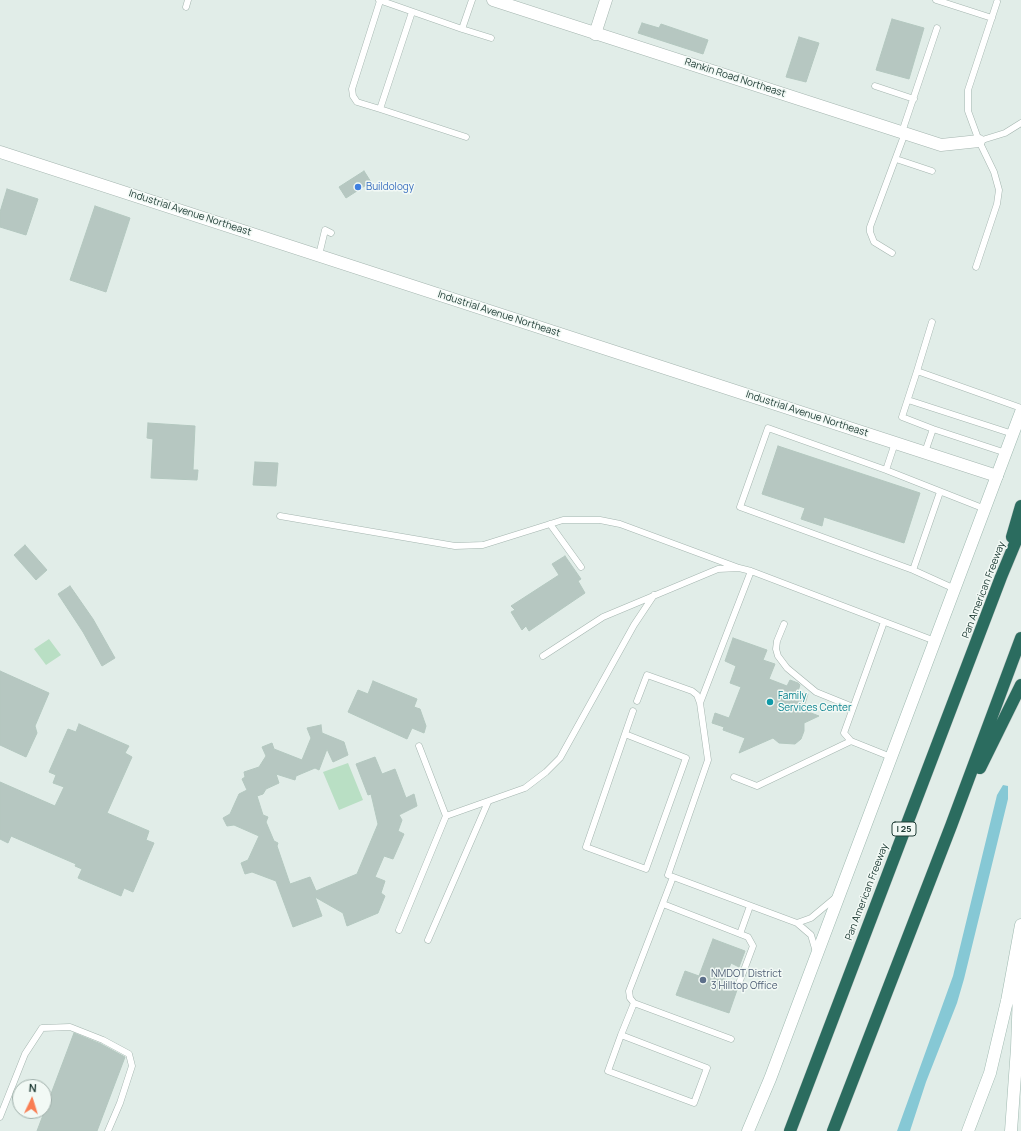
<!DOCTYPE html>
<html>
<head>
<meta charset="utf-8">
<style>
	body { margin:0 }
	#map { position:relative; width:1021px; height:1131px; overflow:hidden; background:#e1ede8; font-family:Manrope,sans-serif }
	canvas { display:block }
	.north { position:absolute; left:12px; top:1079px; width:40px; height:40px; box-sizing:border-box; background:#f2f9f5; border:1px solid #9eaea9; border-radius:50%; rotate:4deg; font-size:11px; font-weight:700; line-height:16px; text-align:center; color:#213e37 }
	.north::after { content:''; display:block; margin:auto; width:14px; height:18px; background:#f97d53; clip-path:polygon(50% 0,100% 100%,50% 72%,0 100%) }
</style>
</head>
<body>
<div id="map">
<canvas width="1021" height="1131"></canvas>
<div class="north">N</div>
</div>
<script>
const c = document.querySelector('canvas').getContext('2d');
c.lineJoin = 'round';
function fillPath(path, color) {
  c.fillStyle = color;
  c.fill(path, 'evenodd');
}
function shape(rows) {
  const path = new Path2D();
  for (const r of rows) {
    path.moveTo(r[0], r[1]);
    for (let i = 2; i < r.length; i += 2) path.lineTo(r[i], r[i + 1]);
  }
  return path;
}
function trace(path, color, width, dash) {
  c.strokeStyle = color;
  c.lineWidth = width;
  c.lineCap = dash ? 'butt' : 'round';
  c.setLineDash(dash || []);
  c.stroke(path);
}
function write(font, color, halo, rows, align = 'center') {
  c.font = font + ' Manrope,sans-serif';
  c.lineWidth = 3;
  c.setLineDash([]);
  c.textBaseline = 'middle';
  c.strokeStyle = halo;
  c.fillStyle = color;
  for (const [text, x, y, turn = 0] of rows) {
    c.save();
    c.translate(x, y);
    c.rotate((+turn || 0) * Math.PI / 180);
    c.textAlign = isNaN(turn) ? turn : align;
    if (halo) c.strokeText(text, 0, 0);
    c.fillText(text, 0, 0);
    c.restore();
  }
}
const green = shape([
	[49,639,61,655,46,665,34,649],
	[348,763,363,800,339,810,323,772]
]);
const water = shape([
	[1003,785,1008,786,1008,799,964,979,957,1003,926,1082,910,1131,897,1131,953,976,997,795]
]);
const building = shape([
	[892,19,924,28,909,79,876,70,892,19],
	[642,23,659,28,661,24,708,40,703,54,638,33,642,23],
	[799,37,819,43,806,82,786,77,799,37],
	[364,171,371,182,346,198,339,187,364,171],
	[7,189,38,199,26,235,0,227,0,212,7,189],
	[95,206,130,218,106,292,70,280,95,206],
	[148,423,195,426,193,470,198,470,197,480,151,478,153,439,147,438,148,423],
	[778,446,920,493,904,543,824,517,822,526,801,519,805,508,762,494,778,446],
	[255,462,278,463,276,486,253,485,255,462],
	[25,545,47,570,36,580,14,555,25,545],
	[565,556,581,579,578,581,585,593,529,631,526,626,522,630,511,612,515,610,511,606,559,575,552,564,565,556],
	[70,586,93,619,115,658,102,666,83,632,58,594,70,586],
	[733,638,767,650,763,660,775,664,769,679,787,686,790,680,798,683,800,685,798,691,808,694,803,710,819,716,804,723,804,731,801,739,795,744,779,743,773,738,739,753,745,738,723,730,724,727,712,723,715,713,729,718,741,687,730,683,736,666,725,661,733,638],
	[0,671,49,693,35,726,37,733,26,757,0,745,0,671],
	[373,681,417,699,414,707,420,709,426,726,424,733,412,728,407,739,348,712,358,690,368,694,373,681],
	[79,724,129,746,125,753,132,757,107,813,149,831,146,840,154,843,133,892,124,888,121,896,78,878,82,869,75,866,76,864,11,836,8,843,0,839,0,782,55,806,64,787,53,783,56,775,49,772,68,729,76,732,79,724],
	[321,725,322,733,344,742,348,755,333,762,327,749,319,770,315,768,296,776,295,780,276,774,279,783,266,789,263,794,257,796,263,815,268,817,266,822,274,841,278,843,277,846,290,884,310,877,316,891,357,874,378,824,371,794,368,795,356,764,375,757,382,774,395,769,406,798,414,794,417,806,399,815,402,820,398,831,404,834,393,859,384,856,375,877,385,881,381,893,385,896,378,913,347,926,343,913,315,897,322,916,293,927,276,881,252,872,245,874,241,863,248,860,259,836,234,825,227,826,223,818,230,814,239,794,247,790,242,779,245,777,244,772,259,767,266,756,262,747,272,743,274,749,302,760,311,738,307,728,321,725],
	[713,939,745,951,739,967,731,963,723,984,737,990,729,1013,676,995,685,971,699,976,713,939],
	[74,1033,101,1044,125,1057,97,1131,37,1131,74,1033]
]);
const lane = shape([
	[379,0,462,29,472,0],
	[936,0,992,18],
	[380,1,352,89,353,96,357,102,380,109,412,12],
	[186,7,188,0],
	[462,29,491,38],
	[875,86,914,99],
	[380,109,466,137],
	[902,132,937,28],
	[979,141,1005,133,1021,123],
	[896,159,932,171],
	[892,253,874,242,870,232,870,227,905,133],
	[319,255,325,230,331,233],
	[976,267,997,204,999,190,994,172,979,141,968,111,968,90,997,2],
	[917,371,932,322],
	[908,400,1013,434],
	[933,429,1006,453],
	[895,443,886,470,985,509],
	[925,452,933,429,902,417,917,371,1021,408],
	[886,470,768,428,740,507,913,570],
	[940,492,913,570,955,589],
	[280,516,455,546,483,545,563,520,600,520,620,524,739,568],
	[550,524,581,567],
	[751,571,700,703,708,760,668,875,797,923,811,935,816,952],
	[784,624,777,641,776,649,778,656,787,668,816,692,853,707],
	[543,656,603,617,718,569,739,568,751,571,935,641],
	[637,701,647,675,692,691,697,695,700,703],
	[625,734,686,758,646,869,586,847,625,734,633,711],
	[851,741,844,733,884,622],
	[734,777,757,786,851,741,891,757],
	[446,816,525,788,546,772,560,758,634,625,654,595],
	[673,877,629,991,630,998,634,1003,731,1039],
	[663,904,748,937,753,946,738,986],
	[797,923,811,918,835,898],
	[399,930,446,816,419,746],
	[740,934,750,906],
	[428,940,488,802],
	[621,1035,707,1068,694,1103,608,1071,621,1035,634,1003],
	[0,1117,25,1054,42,1028,70,1027,103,1040,129,1054,132,1066,120,1103,108,1131]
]);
const street = shape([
	[493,0,941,145,979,141],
	[595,34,606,0],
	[0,152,997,476]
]);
const secondary = shape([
	[748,1131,770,1079,1021,412],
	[968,1131,990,1073,1007,1001,1021,925],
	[1011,1131,1017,1048,1020,964]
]);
const highway = shape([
	[1012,537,1021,506],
	[980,768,1021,685],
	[790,1131,1001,577,1021,529],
	[833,1131,951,826,1021,638]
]);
const markers = [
	[358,187,4,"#3f7fe0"],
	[770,702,4,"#0f9aa8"],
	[703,980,4,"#5c6f8a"]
];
const shields = [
	[904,829,24]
];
const shieldNames = [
	["I 25",904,829]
];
const streetNames = [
	["Rankin Road Northeast",735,78,18],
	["Industrial Avenue Northeast",190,213,18],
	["Industrial Avenue Northeast",499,314,18],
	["Industrial Avenue Northeast",807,414,18],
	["Pan American Freeway",984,590,-69],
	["Pan American Freeway",867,892,-69]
];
const shopNames = [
	["Buildology",366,187]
];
const cultureNames = [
	["Family",778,696],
	["Services Center",778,708]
];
const serviceNames = [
	["NMDOT District",711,974],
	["3 Hilltop Office",711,986]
];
fillPath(green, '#b9dfc4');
fillPath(water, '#86c8d5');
fillPath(building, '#b6c7c1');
trace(building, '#b3c7bf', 1);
trace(lane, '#a4b5af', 7);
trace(street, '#a4b5af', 13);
trace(secondary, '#9fb9b0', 13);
trace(highway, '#c1c9c7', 13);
trace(lane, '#fff', 6);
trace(street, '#fff', 12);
trace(secondary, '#fff', 12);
trace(highway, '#2b6c5f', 12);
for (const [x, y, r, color] of markers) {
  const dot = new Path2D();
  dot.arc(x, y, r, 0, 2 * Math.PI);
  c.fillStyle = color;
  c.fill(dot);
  trace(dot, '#f2f9f5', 1.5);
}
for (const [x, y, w] of shields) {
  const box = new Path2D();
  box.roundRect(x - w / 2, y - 7, w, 14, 3);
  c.fillStyle = '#f2f9f5';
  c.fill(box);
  trace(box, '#213e37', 1);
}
write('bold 9px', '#213e37', null, shieldNames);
write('10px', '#213e37', '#f2f9f5', streetNames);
write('10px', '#366cbe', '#f2f9f5', shopNames, 'left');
write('10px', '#0d838f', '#f2f9f5', cultureNames, 'left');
write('10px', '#4e5e75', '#f2f9f5', serviceNames, 'left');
</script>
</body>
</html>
